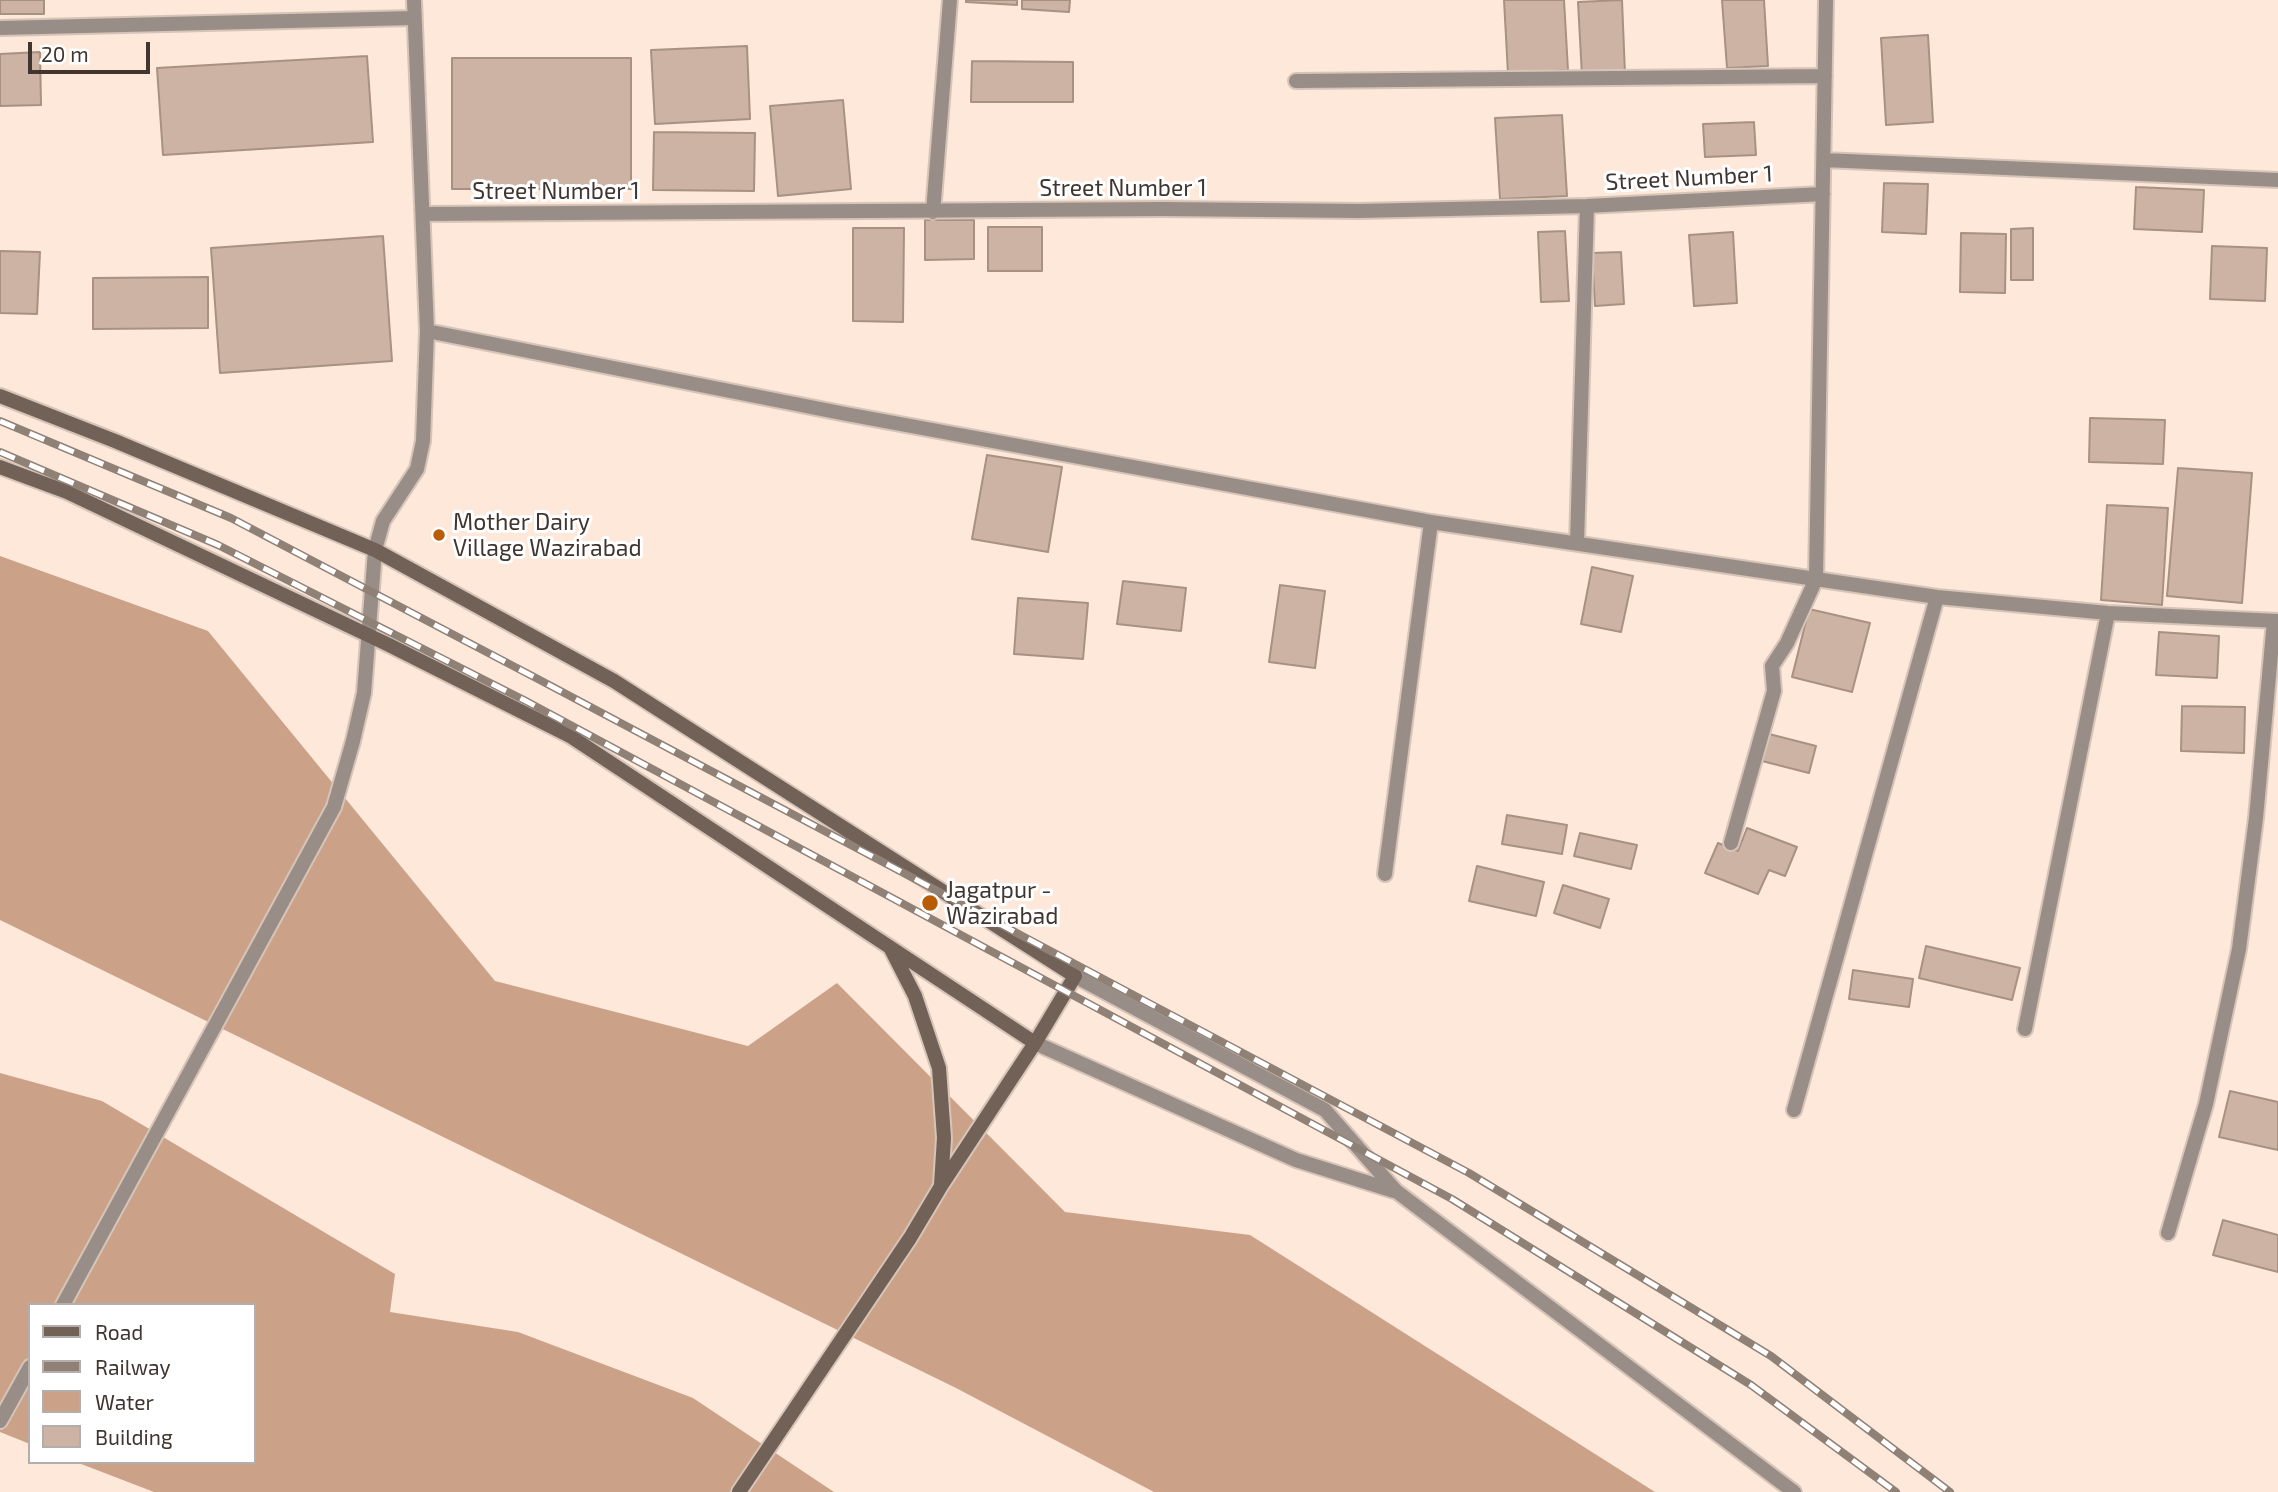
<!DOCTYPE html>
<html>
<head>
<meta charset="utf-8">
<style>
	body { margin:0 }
	#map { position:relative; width:2278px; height:1492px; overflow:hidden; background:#fde8da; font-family:"Exo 2",sans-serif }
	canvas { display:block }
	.legend { position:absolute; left:28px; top:1303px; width:228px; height:161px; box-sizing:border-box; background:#fff; border:2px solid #b3aeac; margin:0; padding:9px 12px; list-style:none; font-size:21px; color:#40352f }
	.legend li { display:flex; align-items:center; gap:14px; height:35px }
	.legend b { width:35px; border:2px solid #b3aeac }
	.scale { position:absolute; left:28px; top:42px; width:122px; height:32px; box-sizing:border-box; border:4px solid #40352f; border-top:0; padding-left:9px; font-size:21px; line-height:24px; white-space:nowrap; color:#40352f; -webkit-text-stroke:5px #fff; paint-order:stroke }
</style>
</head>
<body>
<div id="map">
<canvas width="2278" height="1492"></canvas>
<ul class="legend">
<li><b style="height:9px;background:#716157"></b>Road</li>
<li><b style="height:9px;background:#908177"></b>Railway</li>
<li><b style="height:19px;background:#cba288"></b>Water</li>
<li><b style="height:19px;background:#cdb3a3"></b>Building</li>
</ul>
<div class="scale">20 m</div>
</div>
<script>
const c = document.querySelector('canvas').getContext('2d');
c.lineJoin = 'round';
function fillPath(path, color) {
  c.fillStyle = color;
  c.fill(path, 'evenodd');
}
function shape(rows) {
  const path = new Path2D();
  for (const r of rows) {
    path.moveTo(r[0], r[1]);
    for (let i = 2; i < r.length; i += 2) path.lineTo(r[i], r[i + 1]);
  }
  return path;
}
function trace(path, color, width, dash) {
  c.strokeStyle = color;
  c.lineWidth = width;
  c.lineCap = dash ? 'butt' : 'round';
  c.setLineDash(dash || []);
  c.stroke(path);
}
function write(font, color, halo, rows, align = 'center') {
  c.font = font + ' "Exo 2",sans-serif';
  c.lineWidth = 6;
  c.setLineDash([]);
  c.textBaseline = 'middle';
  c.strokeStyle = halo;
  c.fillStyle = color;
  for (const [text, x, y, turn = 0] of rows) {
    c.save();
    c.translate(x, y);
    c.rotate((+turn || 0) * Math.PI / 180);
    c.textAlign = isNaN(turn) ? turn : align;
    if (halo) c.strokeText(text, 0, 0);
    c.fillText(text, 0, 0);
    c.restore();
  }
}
const water = shape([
	[0,556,208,631,495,981,748,1046,837,983,1065,1212,1250,1235,1655,1492,1154,1492,956,1388,0,920],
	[0,1073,102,1101,395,1274,390,1312,518,1332,693,1398,834,1492,154,1492,76,1462,254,1462,254,1305,30,1305,30,1444,0,1432]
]);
const building = shape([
	[0,0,44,0,44,14,0,14,0,0],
	[966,0,1017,0,1017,5,966,2,966,0],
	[1022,0,1070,0,1069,12,1022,9,1022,0],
	[1504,0,1564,0,1568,70,1508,74,1504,0],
	[1622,0,1625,74,1582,76,1578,2,1622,0],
	[1722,0,1764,0,1768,66,1727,68,1722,0],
	[1928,35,1933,122,1886,125,1881,38,1928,35],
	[747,46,750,119,655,124,651,50,747,46],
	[40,52,41,105,0,106,0,54,40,52],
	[367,56,373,142,163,155,157,68,367,56],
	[452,58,631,58,631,189,452,189,452,58],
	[972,61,1073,62,1073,102,971,102,972,61],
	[843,100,851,189,778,196,770,106,843,100],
	[1562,115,1567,196,1500,199,1495,118,1562,115],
	[1754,122,1756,155,1705,157,1703,124,1754,122],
	[654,132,755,133,754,191,653,190,654,132],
	[1884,183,1928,184,1926,234,1882,232,1884,183],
	[2136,187,2204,190,2202,232,2134,229,2136,187],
	[925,220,974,220,974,259,925,260,925,220],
	[988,227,1042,227,1042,271,988,271,988,227],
	[853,228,904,228,903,322,853,321,853,228],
	[2033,228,2033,280,2011,280,2011,229,2033,228],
	[1565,231,1569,301,1541,302,1538,232,1565,231],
	[1733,232,1737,303,1694,306,1689,235,1733,232],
	[1961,233,2006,234,2005,293,1960,292,1961,233],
	[383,236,392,361,220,373,211,248,383,236],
	[2212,246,2267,248,2265,301,2210,299,2212,246],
	[0,251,40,252,37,314,0,313,0,251],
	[1621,252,1624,304,1595,306,1592,253,1621,252],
	[208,277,208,328,93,329,93,278,208,277],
	[2090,418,2165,420,2163,464,2089,462,2090,418],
	[987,455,1062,467,1048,552,972,539,987,455],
	[2178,468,2252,473,2242,603,2167,596,2178,468],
	[2107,505,2168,508,2162,605,2101,600,2107,505],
	[1592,567,1633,576,1621,632,1581,624,1592,567],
	[1123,581,1186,588,1181,631,1117,624,1123,581],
	[1280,585,1325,591,1315,668,1269,662,1280,585],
	[1018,598,1088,603,1083,659,1014,654,1018,598],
	[1809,609,1870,623,1852,692,1792,677,1809,609],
	[2159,632,2219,636,2217,678,2156,675,2159,632],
	[2182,706,2245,707,2244,753,2181,751,2182,706],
	[1769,734,1816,746,1809,773,1762,761,1769,734],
	[1507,815,1567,825,1562,854,1502,844,1507,815],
	[1747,828,1797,847,1785,876,1769,870,1758,894,1705,873,1718,843,1738,851,1747,828],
	[1580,833,1637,845,1631,869,1574,856,1580,833],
	[1477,866,1544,882,1536,916,1469,901,1477,866],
	[1563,885,1609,899,1600,928,1554,913,1563,885],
	[1926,946,2020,968,2012,1000,1919,978,1926,946],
	[1853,970,1913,979,1909,1007,1849,999,1853,970],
	[2230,1091,2278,1102,2278,1150,2219,1137,2230,1091],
	[2223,1220,2278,1235,2278,1272,2213,1255,2223,1220]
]);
const minor = shape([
	[0,28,414,18],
	[1296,81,1825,76],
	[1824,160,2278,180],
	[933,212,950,0],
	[423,214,1163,209,1359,211,1587,206,1823,194],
	[427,331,846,414,1431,522,1937,597,2108,613,2278,621],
	[1577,543,1587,206],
	[1731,843,1774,691,1772,666,1787,643,1816,579,1826,0],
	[1385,874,1431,522],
	[2025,1029,2108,613],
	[1794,1110,1937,597],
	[2168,1233,2206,1104,2239,949,2256,818,2274,621]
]);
const tertiary = shape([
	[1075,976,1325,1110,1396,1191,1794,1492],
	[1035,1043,1296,1160,1394,1191],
	[63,1305,334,807,353,741,364,693,375,550,383,521,417,469,423,441,427,331,414,0],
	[0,1421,30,1367]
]);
const secondary = shape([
	[0,396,115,441,375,550,614,681,1075,976,1035,1043,941,1186,910,1238,739,1492],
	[0,467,67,492,389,645,570,736,1035,1043],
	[891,949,915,996,939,1068,944,1138,941,1185]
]);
const rail = shape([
	[0,421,231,518,536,678,1469,1173,1771,1356,1950,1492],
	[0,452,218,545,524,700,1452,1199,1751,1385,1896,1492]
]);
const markers = [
	[439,535,7,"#b95d04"],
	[930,903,9,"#b95d04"]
];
const streetNames = [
	["Street Number 1",1689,178,-3],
	["Street Number 1",1123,188],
	["Street Number 1",556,191]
];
const poiNames = [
	["Mother Dairy",453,522],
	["Village Wazirabad",453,548],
	["Jagatpur -",946,890],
	["Wazirabad",946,916]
];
fillPath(water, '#cba288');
fillPath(building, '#cdb3a3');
trace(building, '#a99181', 2);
trace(minor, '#d7c4b8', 18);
trace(tertiary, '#d7c4b8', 18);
trace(secondary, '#d7c4b8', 18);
trace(minor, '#998e87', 14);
trace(tertiary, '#998e87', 14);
trace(secondary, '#716157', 14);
trace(rail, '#908177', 8);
trace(rail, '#fff', 5, [16]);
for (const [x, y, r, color] of markers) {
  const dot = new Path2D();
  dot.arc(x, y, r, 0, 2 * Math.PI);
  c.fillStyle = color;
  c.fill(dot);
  trace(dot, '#fff', 2.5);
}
write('23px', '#40352f', '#fff', streetNames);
write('23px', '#40352f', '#fff', poiNames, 'left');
</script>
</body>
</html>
